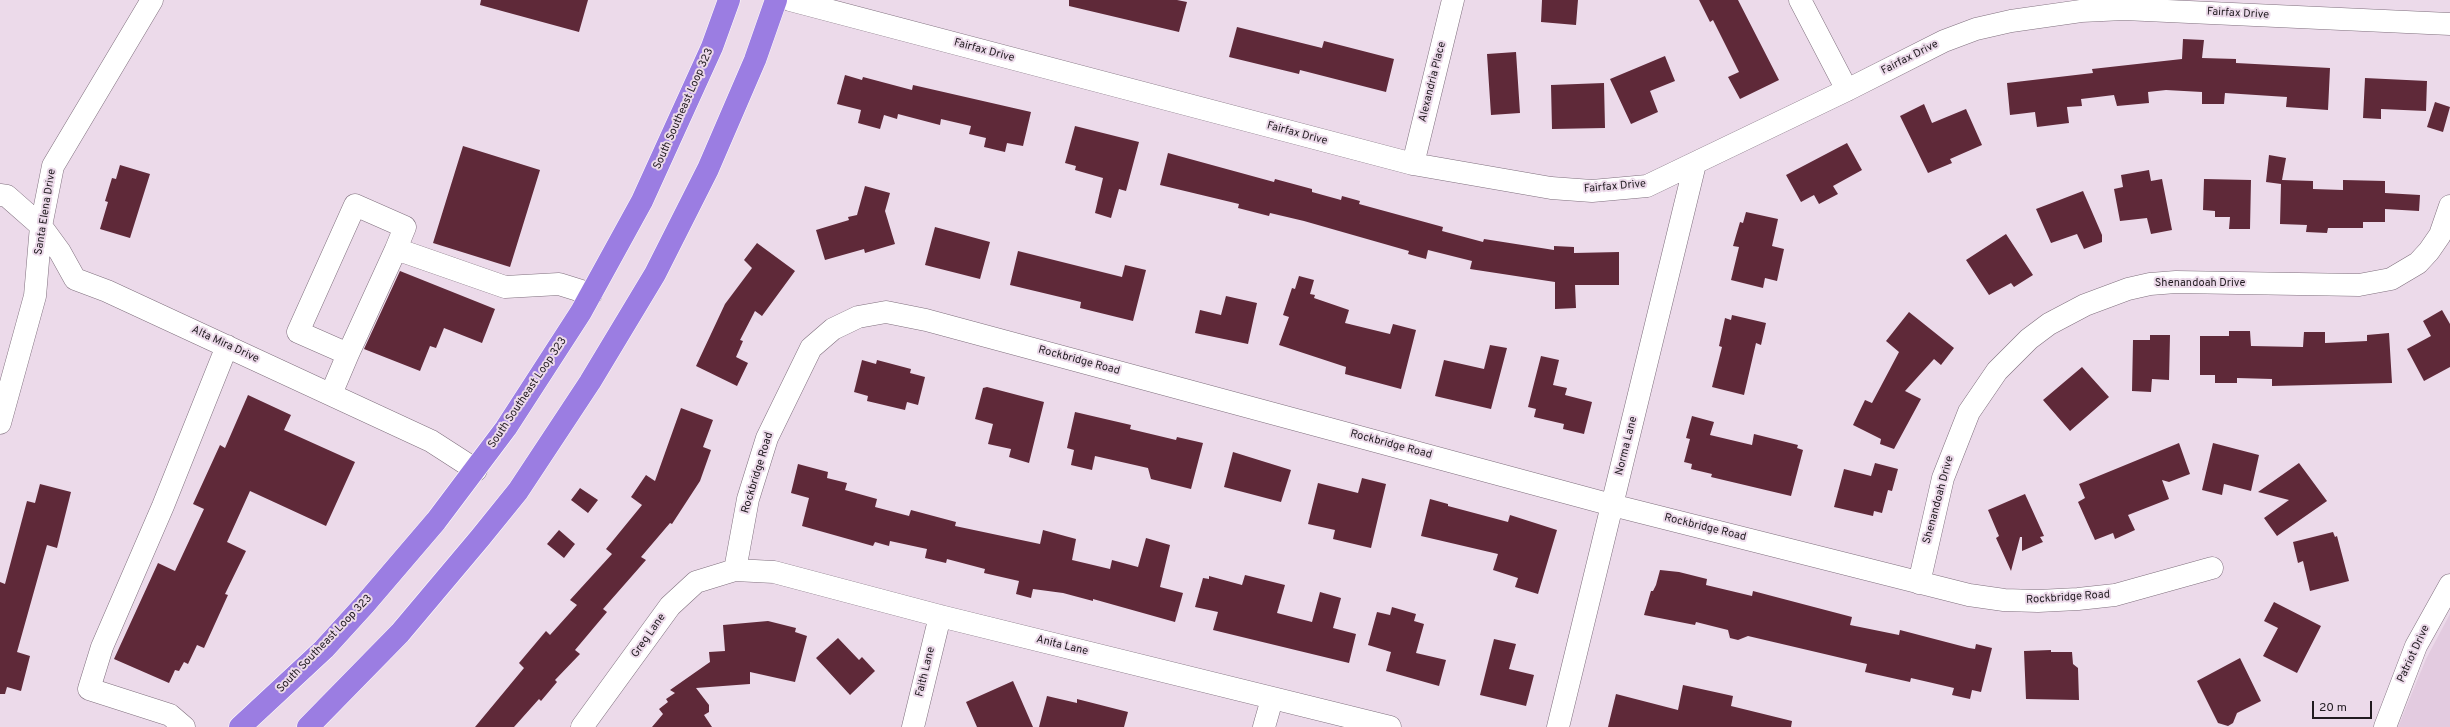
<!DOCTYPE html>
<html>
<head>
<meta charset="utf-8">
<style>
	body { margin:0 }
	#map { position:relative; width:2450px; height:727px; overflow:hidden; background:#ecdaea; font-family:Overpass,sans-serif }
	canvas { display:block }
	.scale { position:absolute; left:2312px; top:701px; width:60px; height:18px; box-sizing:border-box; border:2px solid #211b20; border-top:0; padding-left:5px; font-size:12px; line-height:14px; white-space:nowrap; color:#211b20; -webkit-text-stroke:3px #ecdaea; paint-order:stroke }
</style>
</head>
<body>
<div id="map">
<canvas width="2450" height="727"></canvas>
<div class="scale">20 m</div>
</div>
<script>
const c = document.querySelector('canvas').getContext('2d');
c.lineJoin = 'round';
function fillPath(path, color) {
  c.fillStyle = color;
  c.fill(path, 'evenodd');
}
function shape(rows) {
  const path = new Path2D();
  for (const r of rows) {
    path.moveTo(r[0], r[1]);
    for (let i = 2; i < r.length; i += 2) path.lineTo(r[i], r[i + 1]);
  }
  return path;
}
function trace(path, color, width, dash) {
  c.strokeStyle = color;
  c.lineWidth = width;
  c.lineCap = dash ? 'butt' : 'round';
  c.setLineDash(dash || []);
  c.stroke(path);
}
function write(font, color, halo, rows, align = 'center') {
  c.font = font + ' Overpass,sans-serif';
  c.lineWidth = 4;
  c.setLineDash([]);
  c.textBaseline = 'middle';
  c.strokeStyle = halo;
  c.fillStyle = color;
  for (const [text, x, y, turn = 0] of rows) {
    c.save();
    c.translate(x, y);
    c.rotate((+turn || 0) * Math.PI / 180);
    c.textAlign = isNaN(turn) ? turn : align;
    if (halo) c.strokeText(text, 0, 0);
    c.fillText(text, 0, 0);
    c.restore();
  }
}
const built = shape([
	[2450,614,2450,727,2398,727,2426,659]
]);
const building = shape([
	[481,0,588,0,579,32,480,5],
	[1069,0,1177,0,1187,2,1179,32,1069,6],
	[1542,0,1578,0,1576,25,1541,22],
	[1699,0,1738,0,1779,80,1740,99,1728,77,1739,72,1713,20,1710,22],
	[1237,27,1322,48,1324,41,1394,59,1386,92,1300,70,1299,74,1229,57],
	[2183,39,2204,40,2202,58,2236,59,2236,63,2330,68,2328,110,2286,107,2287,97,2225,93,2224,104,2202,104,2202,92,2166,90,2148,92,2149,103,2117,106,2114,95,2081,99,2082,106,2067,107,2069,123,2037,127,2035,112,2010,115,2007,83,2093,73,2092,69,2182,59],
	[1516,52,1520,113,1491,115,1487,54],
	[1665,56,1675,81,1650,91,1658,112,1631,124,1610,79],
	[845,75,862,80,863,77,912,90,913,85,1031,112,1023,146,1007,143,1005,152,984,147,986,138,969,134,971,126,941,119,940,125,898,114,897,119,884,115,880,129,858,123,861,110,837,104],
	[2365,78,2427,81,2426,111,2381,109,2381,119,2363,118],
	[1604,83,1605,128,1552,129,1551,85],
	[2435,102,2450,107,2443,132,2427,127],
	[1924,104,1932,123,1966,109,1982,145,1950,159,1952,163,1928,173,1900,116],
	[1075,126,1139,142,1126,191,1119,189,1111,218,1095,213,1103,178,1075,170,1076,166,1065,163],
	[1847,143,1862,170,1833,186,1838,194,1819,204,1814,195,1801,202,1786,175],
	[463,146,540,170,510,267,433,243],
	[1168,153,1274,182,1275,179,1312,189,1312,192,1341,200,1342,196,1360,201,1359,204,1443,227,1442,231,1483,242,1484,239,1554,250,1554,246,1574,247,1574,253,1619,252,1619,285,1575,285,1576,308,1555,309,1555,282,1470,269,1472,261,1428,250,1426,259,1408,254,1409,251,1304,221,1270,213,1269,216,1238,208,1239,204,1160,185],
	[2269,155,2286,158,2282,180,2313,181,2313,189,2343,190,2343,180,2385,181,2385,193,2420,195,2419,211,2385,209,2385,222,2363,222,2363,228,2328,228,2327,233,2306,232,2307,225,2280,224,2281,184,2266,182],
	[120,165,150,174,130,238,100,229,108,202,105,201,112,178,116,179],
	[2149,170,2151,181,2162,179,2172,230,2151,234,2147,218,2120,221,2114,189,2123,187,2121,175],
	[2204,179,2251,180,2250,229,2229,229,2230,217,2215,217,2215,211,2203,210],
	[865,186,890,193,885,211,895,244,865,253,864,249,825,260,816,230,849,220,848,217,857,215],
	[2083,191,2102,235,2102,242,2084,249,2077,234,2051,243,2036,209],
	[1746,212,1778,219,1772,246,1784,249,1777,281,1765,278,1763,288,1731,280,1739,247,1733,246,1740,222,1743,223],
	[935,227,990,242,980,279,925,265],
	[2006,234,2033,275,2014,287,2011,283,1989,295,1966,260],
	[757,243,795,271,762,316,755,311,740,340,743,341,736,357,748,363,737,386,696,366,725,304,752,268,744,260],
	[1018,251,1122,277,1125,265,1146,270,1133,321,1080,308,1081,302,1010,285],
	[400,271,495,309,482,343,444,328,436,348,430,346,420,371,364,349],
	[1299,276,1314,280,1310,294,1315,295,1314,298,1349,310,1345,323,1390,334,1393,324,1416,330,1401,389,1345,374,1346,367,1279,345,1289,317,1283,315,1292,288,1295,289],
	[1226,296,1257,303,1248,344,1195,333,1200,310,1221,315],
	[2442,310,2450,324,2450,367,2424,381,2407,349,2431,336,2423,321],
	[1909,312,1954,348,1941,365,1934,359,1905,391,1921,399,1894,449,1880,444,1881,439,1853,425,1865,400,1872,403,1899,352,1886,341],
	[1732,315,1766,323,1761,345,1756,343,1744,395,1712,387,1722,347,1719,346,1725,318,1731,320],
	[2229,331,2250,331,2251,346,2303,347,2304,332,2325,332,2325,343,2367,341,2367,335,2389,333,2392,383,2272,386,2272,379,2237,378,2237,383,2215,383,2215,375,2200,375,2200,336,2229,336],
	[2150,335,2170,335,2169,380,2152,379,2151,392,2132,391,2133,340,2150,340],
	[1490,345,1507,348,1491,409,1435,396,1444,360,1484,369],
	[1541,356,1559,360,1553,385,1567,388,1565,395,1592,402,1584,434,1563,429,1564,424,1534,417,1536,409,1528,407],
	[862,360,876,364,877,360,911,369,910,373,925,377,918,405,907,402,905,410,867,401,868,396,854,392],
	[2082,367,2109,397,2070,431,2043,400],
	[987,387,1044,402,1029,463,1009,457,1011,449,988,444,993,424,975,419,983,388],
	[248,395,291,415,284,430,355,462,326,526,250,491,227,542,246,551,225,594,228,595,204,648,197,645,188,664,184,662,179,671,175,670,169,683,114,659,158,563,175,571,204,509,193,504,220,445,225,448],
	[681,408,713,420,703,447,711,450,700,481,672,524,670,523,641,557,646,560,603,609,607,612,575,650,580,654,555,680,557,682,541,701,539,699,514,727,475,727,524,668,519,663,546,631,550,635,577,605,570,600,612,554,606,549,642,505,631,497,646,475,655,481],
	[1075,412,1131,425,1130,429,1176,440,1177,437,1203,443,1191,489,1151,479,1148,468,1095,456,1092,470,1071,465,1074,450,1067,448],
	[1692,416,1714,422,1710,435,1752,445,1754,434,1798,445,1797,448,1803,450,1791,496,1711,477,1712,474,1691,469,1692,464,1684,462,1690,439,1686,438],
	[2179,443,2190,474,2169,482,2162,480,2169,499,2128,515,2135,530,2115,539,2113,533,2095,540,2078,502,2085,498,2079,484],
	[2213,443,2259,455,2251,491,2224,484,2222,495,2202,490],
	[1233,452,1291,470,1281,502,1224,487],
	[1875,463,1898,469,1892,491,1888,490,1882,513,1874,511,1873,516,1834,507,1844,469,1871,476],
	[2299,463,2327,501,2277,536,2264,518,2289,500,2258,492],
	[798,464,828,472,827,478,847,483,845,490,877,499,875,507,909,516,911,510,956,522,955,526,1040,544,1043,530,1076,539,1072,560,1110,569,1112,560,1138,567,1146,538,1170,545,1160,587,1183,593,1175,622,1093,599,1093,601,1063,593,1033,589,1031,598,1016,594,1019,581,984,573,985,569,947,559,946,563,925,558,927,549,890,541,889,546,875,542,873,546,802,526,809,498,791,493],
	[1362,478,1386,484,1371,548,1333,539,1335,530,1308,524,1318,483,1358,493],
	[40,484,71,492,57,548,47,545,17,652,30,656,21,691,7,687,5,694,0,694,0,582,5,584,27,501,35,503],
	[580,488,598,500,588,513,571,500],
	[2025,494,2044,536,2040,537,2043,542,2022,551,2022,537,2020,537,2011,571,1996,538,1999,536,1988,510],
	[1430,499,1448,504,1448,506,1508,522,1510,515,1557,530,1538,594,1515,587,1518,578,1493,570,1498,554,1421,536],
	[559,530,575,544,564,558,547,544],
	[2333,532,2335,537,2337,536,2349,581,2310,591,2303,561,2298,563,2293,542],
	[1660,570,1679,572,1707,579,1706,585,1752,596,1753,591,1852,617,1850,625,1899,635,1900,630,1969,648,1975,649,1976,644,1992,648,1981,692,1972,690,1970,699,1952,695,1954,688,1911,678,1910,682,1865,672,1867,664,1748,636,1738,640,1730,638,1728,630,1696,622,1695,625,1644,615,1651,591,1653,591,1656,585],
	[1245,575,1285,585,1277,613,1312,622,1320,592,1341,598,1333,628,1356,634,1349,663,1213,630,1218,612,1195,607,1203,578,1209,579,1209,576,1242,585],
	[2274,602,2321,626,2297,673,2263,656,2278,628,2264,621],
	[1392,607,1416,614,1414,621,1424,624,1416,653,1446,660,1439,686,1386,671,1391,652,1368,645,1377,612,1390,615],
	[768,621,796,628,795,632,807,636,795,682,750,672,750,684,696,688,709,705,709,712,704,715,712,727,652,727,663,714,659,709,668,702,666,699,675,693,670,690,710,662,709,652,725,651,723,625],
	[838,638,859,660,862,657,875,671,850,695,816,658],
	[1494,639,1516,644,1509,669,1534,675,1526,706,1480,695],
	[2051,650,2051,652,2072,652,2073,664,2078,668,2079,700,2026,699,2024,651],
	[2240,658,2261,701,2237,713,2233,723,2228,726,2218,723,2197,681],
	[1013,681,1033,727,977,727,966,702],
	[1683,685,1733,696,1731,706,1792,721,1791,727,1608,727,1616,694,1678,710],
	[1047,696,1077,703,1077,699,1128,712,1124,727,1039,727]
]);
const minor = shape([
	[790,0,1413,164,1551,188,1592,191,1647,186,1847,90,1944,41,1976,29,2011,21,2081,11,2124,9,2450,24],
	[1800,0,1847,90],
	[1413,164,1453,0],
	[0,195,7,196,41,226,60,252,75,279,107,291,431,441,476,470],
	[348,354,396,249],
	[331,394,348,354,298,332,355,205,405,227,396,249,505,287,559,284,591,294],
	[0,423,35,296,41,226,53,166,152,0],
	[735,570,748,499,767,438,811,348,833,329,858,317,886,312,926,320,1612,505,1969,595,2004,600,2038,601,2078,599,2115,595,2212,568],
	[1919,583,1943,478,1969,412,1997,371,2029,339,2049,324,2085,305,2128,289,2150,284,2176,282,2359,285,2391,279,2418,263,2429,251,2440,235,2450,206],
	[184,727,170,715,89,689,102,647,163,506,227,346],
	[582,727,670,606,696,582,735,570,774,572,940,616,1390,727],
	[913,727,940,616],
	[1264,727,1272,699],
	[1558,727,1695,164],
	[2385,727,2416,646,2450,585]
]);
const highway = shape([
	[240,727,324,649,365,604,436,521,506,428,581,312,642,201,712,47,729,0],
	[308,727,400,633,480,538,518,491,590,382,655,274,708,169,755,60,776,0]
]);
const streetNames = [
	["Fairfax Drive",2238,14,3],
	["Fairfax Drive",984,51,15],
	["Fairfax Drive",1910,58,-27],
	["Alexandria Place",1433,82,-76],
	["South Southeast Loop 323",684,109,-66],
	["Fairfax Drive",1297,134,15],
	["Fairfax Drive",1615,187,-5],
	["Santa Elena Drive",46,212,-81],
	["Shenandoah Drive",2200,284],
	["Alta Mira Drive",225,345,25],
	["Rockbridge Road",1079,361,15],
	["South Southeast Loop 323",528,393,-56],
	["Rockbridge Road",1391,445,15],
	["Norma Lane",1627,446,-76],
	["Rockbridge Road",758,473,-73],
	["Shenandoah Drive",1939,500,-75],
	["Rockbridge Road",1705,528,14],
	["Rockbridge Road",2068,598,-4],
	["Greg Lane",649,636,-55],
	["South Southeast Loop 323",325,644,-46],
	["Anita Lane",1062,646,14],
	["Patriot Drive",2414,654,-65],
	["Faith Lane",926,672,-76]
];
fillPath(built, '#e3cbe0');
fillPath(building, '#5f2939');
trace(minor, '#7f6f7d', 23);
trace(highway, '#fff', 23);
trace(minor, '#fff', 22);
trace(highway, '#9b7de2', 22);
write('11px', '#211b20', '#ecdaea', streetNames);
</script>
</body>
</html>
